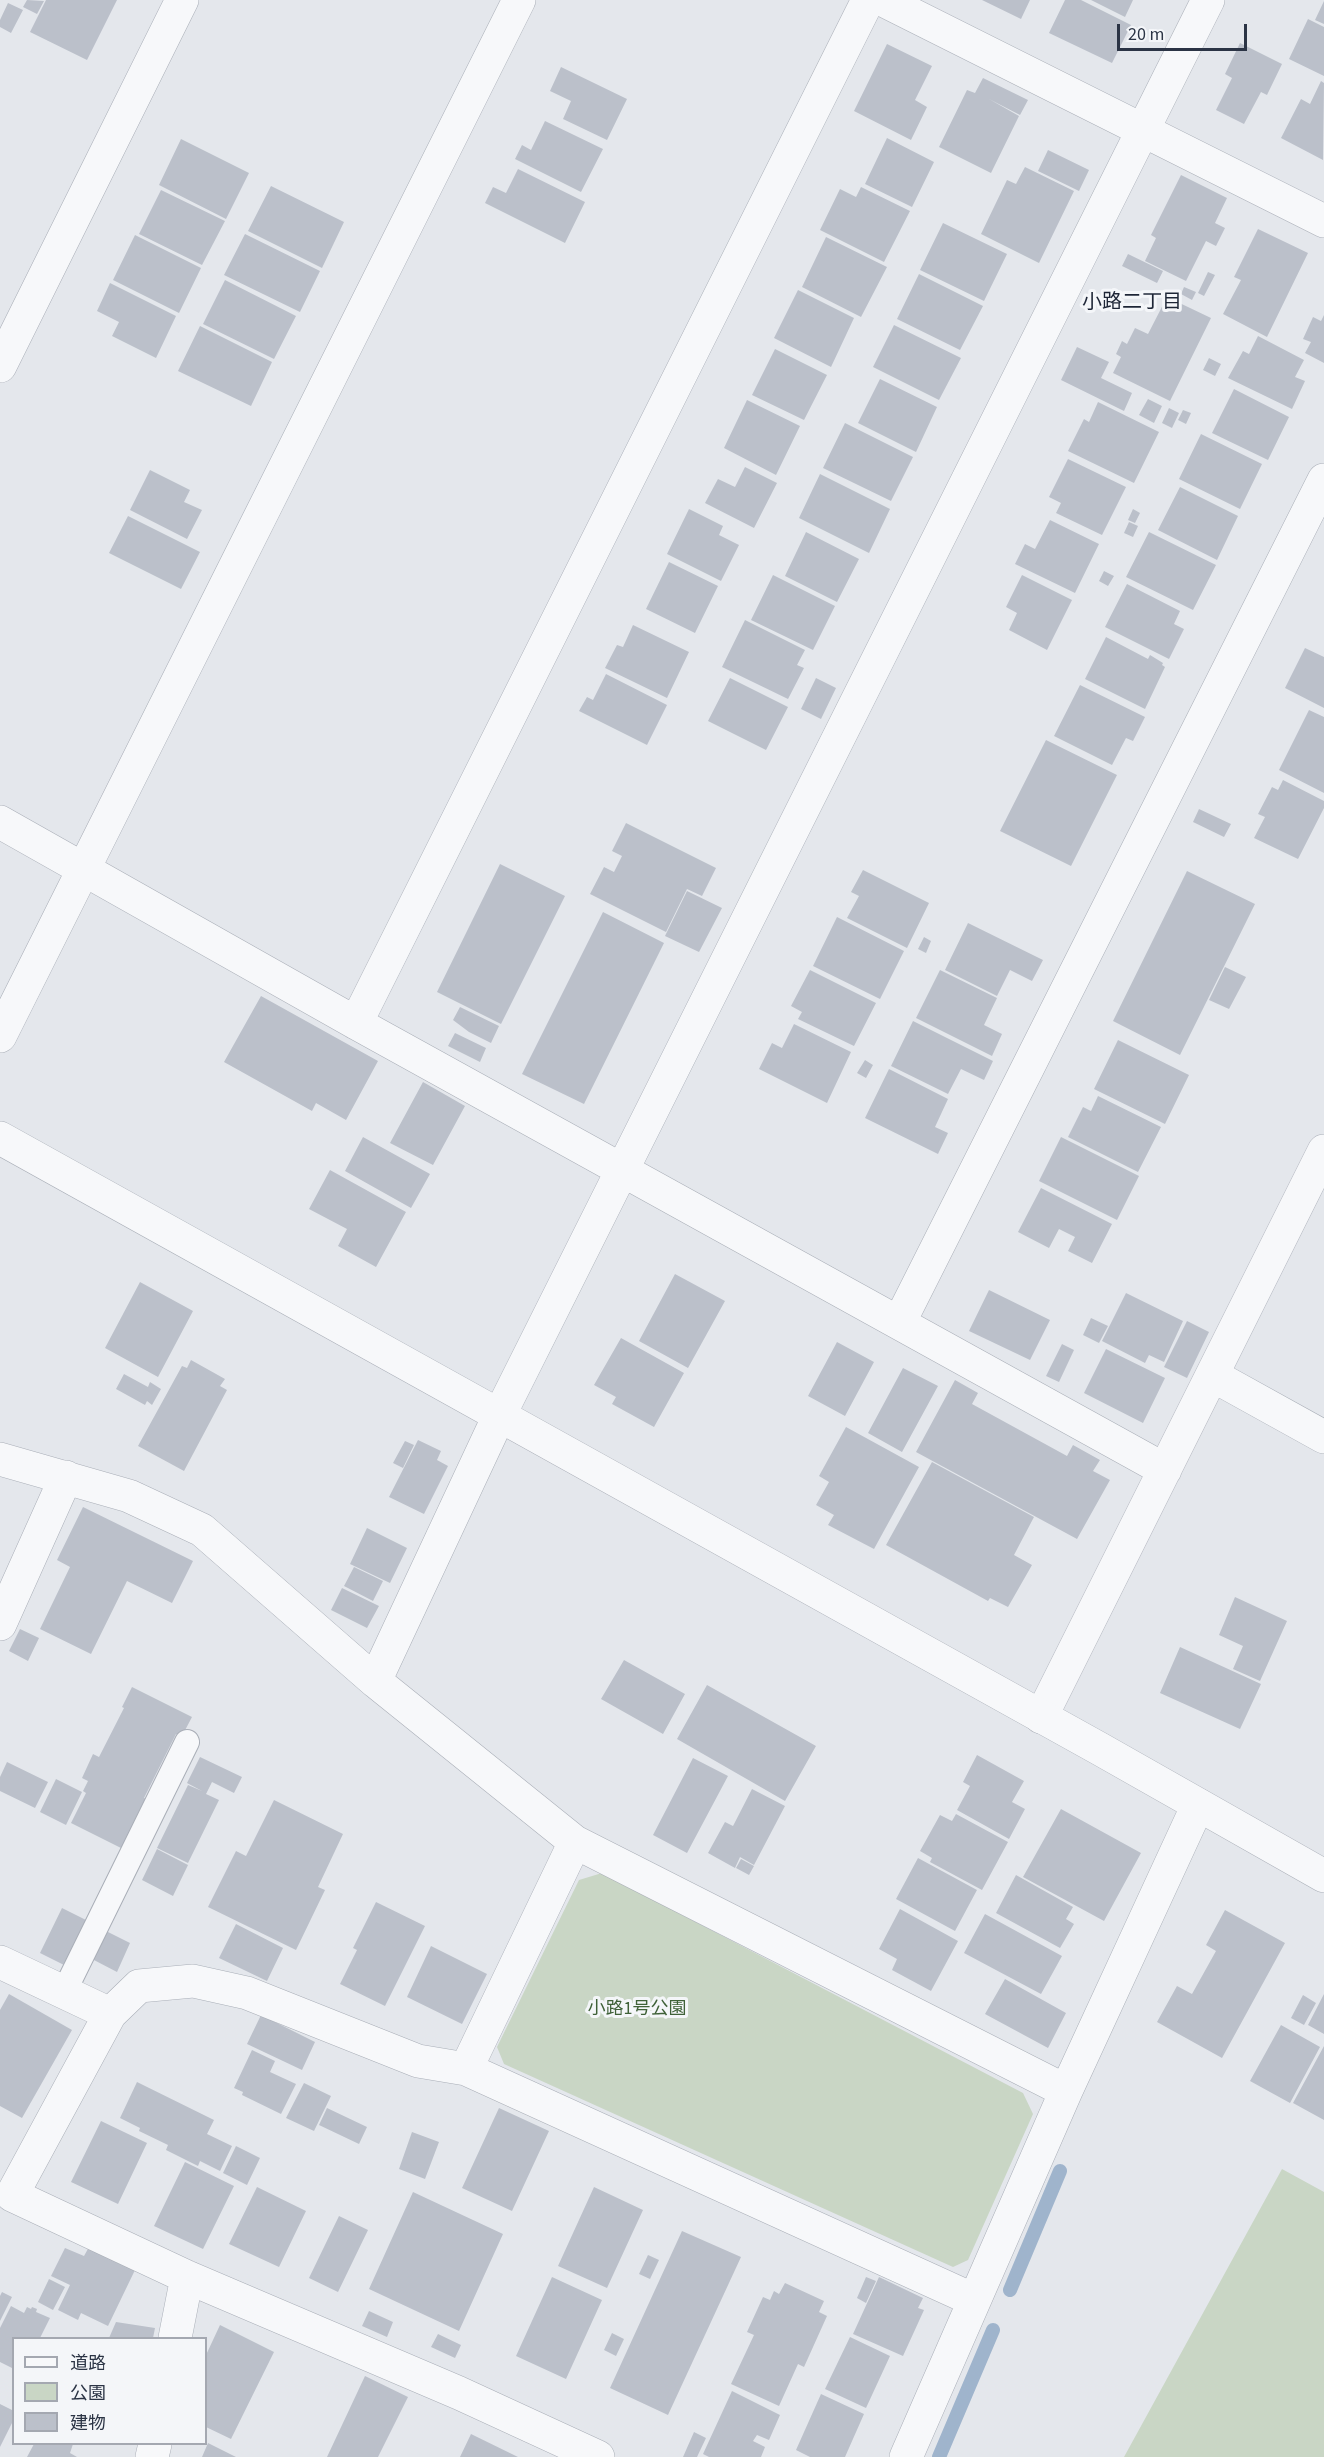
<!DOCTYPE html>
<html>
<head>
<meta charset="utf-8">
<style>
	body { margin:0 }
	#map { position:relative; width:1324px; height:2457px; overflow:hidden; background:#e4e7ec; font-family:"Source Sans 3","Noto Sans JP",sans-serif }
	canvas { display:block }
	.legend { position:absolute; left:12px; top:2337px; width:195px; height:108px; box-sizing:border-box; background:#f4f6f9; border:2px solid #a4a8b1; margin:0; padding:8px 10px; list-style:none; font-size:18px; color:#2b3445 }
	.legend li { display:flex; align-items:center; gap:12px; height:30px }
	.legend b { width:30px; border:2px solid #a4a8b1 }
	.scale { position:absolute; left:1117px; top:24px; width:130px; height:27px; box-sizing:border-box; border:3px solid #2b3445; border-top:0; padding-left:8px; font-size:18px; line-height:21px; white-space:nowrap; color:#2b3445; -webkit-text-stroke:4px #f4f6f9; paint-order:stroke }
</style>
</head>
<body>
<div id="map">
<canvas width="1324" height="2457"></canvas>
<ul class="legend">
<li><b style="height:8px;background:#f7f8fa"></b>道路</li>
<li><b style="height:16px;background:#c9d6c5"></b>公園</li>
<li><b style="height:16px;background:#bbc0ca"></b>建物</li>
</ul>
<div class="scale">20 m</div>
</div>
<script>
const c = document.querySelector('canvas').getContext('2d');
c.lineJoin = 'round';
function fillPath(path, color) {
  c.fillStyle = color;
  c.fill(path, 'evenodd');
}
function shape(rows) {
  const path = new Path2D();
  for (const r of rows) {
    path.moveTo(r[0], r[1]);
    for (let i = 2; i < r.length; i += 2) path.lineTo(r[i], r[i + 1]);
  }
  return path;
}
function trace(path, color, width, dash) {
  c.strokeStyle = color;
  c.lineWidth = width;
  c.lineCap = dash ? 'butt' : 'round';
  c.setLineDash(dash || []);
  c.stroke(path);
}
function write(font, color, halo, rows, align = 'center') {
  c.font = font + ' "Source Sans 3","Noto Sans JP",sans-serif';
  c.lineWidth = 6;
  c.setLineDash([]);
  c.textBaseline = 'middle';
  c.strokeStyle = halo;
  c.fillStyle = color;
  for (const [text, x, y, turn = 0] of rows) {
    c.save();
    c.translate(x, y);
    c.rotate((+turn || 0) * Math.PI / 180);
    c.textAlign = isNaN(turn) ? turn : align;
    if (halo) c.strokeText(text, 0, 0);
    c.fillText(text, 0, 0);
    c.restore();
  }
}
const green = shape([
	[602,1873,1023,2093,1033,2114,968,2260,953,2267,504,2064,497,2047,579,1880],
	[1282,2169,1324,2192,1324,2457,1124,2457]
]);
const stream = shape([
	[1010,2290,1060,2171],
	[939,2457,993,2330]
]);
const building = shape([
	[27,0,44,1,37,14,23,7],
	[46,0,117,0,87,60,30,32],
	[982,0,1030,0,1021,19],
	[1065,0,1081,0,1131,25,1112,63,1049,33],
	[1091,0,1133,0,1125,17],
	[1324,1,1324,24,1315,20],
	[8,3,23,10,11,33,0,27,0,20],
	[1308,19,1324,27,1324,76,1289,59],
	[1240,43,1282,64,1267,95,1261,92,1244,124,1216,110,1232,78,1225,74],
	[887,44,932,66,915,100,927,107,911,140,854,111],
	[561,67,627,99,607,140,563,119,571,101,550,91],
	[983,78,1028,100,1020,115,989,99,1019,116,991,173,939,147,967,90,975,93],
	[1321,81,1324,83,1323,160,1281,138,1301,99,1310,104],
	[545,121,603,149,581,192,515,159,522,145,531,150],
	[887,138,934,162,912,207,865,184],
	[181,139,249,173,226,219,159,185],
	[1048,150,1089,170,1079,191,1038,171],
	[1025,167,1074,191,1039,263,981,234,1007,180,1016,184],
	[518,169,585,202,565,243,485,203,493,187,506,193],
	[1181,175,1227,198,1215,223,1225,228,1216,246,1206,241,1186,281,1145,261,1156,238,1151,235],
	[271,186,344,222,322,268,248,231],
	[861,187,910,211,884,262,820,230,840,189,856,197],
	[161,190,225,221,202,265,139,234],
	[943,223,1007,254,984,301,920,270],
	[1258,229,1308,253,1267,337,1223,314,1241,280,1234,277],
	[245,234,320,271,300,312,224,275],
	[135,235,201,268,179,313,113,280],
	[826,237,887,267,861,317,802,287],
	[1128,254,1163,271,1157,283,1122,266],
	[1208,272,1215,275,1204,296,1198,293],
	[919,274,983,306,960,350,897,319],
	[225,280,296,316,274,359,203,324],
	[110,283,176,316,156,358,112,336,119,322,97,311],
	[1184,287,1196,292,1192,300,1181,294],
	[798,290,854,318,831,367,774,338],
	[1167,297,1211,318,1170,401,1113,373,1121,357,1116,354,1122,341,1127,344,1135,328,1148,334],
	[1324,315,1324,363,1305,353,1311,342,1303,339,1313,317,1321,321],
	[894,325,961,358,939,400,873,367],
	[200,326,272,362,251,406,178,371],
	[1258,336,1304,360,1295,377,1305,381,1292,409,1228,378,1243,351,1249,354],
	[1077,347,1109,362,1101,378,1132,393,1124,411,1061,380],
	[775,349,827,375,804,420,752,395],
	[1209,358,1221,364,1215,376,1203,370],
	[880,379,937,407,916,452,858,423],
	[1234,389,1289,417,1268,460,1212,433],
	[1148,399,1162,406,1154,423,1139,415],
	[747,400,800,426,776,475,724,448],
	[1098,402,1159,432,1134,483,1068,451,1084,419,1089,422],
	[1169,408,1179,413,1172,428,1162,423],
	[1183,410,1191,413,1186,424,1178,420],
	[845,423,913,457,891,501,823,468],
	[1201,434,1262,464,1240,509,1179,479],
	[1068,459,1126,487,1102,535,1056,513,1061,503,1049,497],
	[745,467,777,483,754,528,705,503,718,479,735,487],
	[150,470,190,490,184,502,202,510,187,539,130,510],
	[820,474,890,509,869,553,799,518],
	[1180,487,1238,516,1217,560,1158,530],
	[689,509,723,526,719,535,739,545,721,581,667,554],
	[1133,509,1140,513,1135,523,1128,520],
	[128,516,200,552,181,589,109,553],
	[1050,520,1099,544,1075,593,1015,564,1025,544,1035,549],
	[1129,522,1138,526,1133,537,1124,533],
	[806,532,859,559,837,602,785,576],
	[1149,532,1216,565,1193,610,1126,577],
	[669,562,718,586,695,633,646,609],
	[1104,571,1114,576,1108,586,1099,581],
	[773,575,835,606,813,650,751,620],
	[1022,575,1072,600,1047,650,1009,630,1017,613,1006,607],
	[1127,584,1180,611,1174,624,1184,629,1169,659,1105,627],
	[745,620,805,650,797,665,804,668,788,699,722,667],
	[633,625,689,652,667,698,605,668,617,645,623,647],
	[1106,637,1148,659,1150,655,1163,663,1162,665,1165,667,1145,709,1085,679],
	[1305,648,1324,657,1324,708,1285,688],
	[606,674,667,705,647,745,579,711,587,697,593,700],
	[730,678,788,707,766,750,708,721],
	[816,678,836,688,821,719,801,709],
	[1080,685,1145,717,1133,741,1126,738,1112,765,1054,736],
	[1309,710,1324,717,1324,793,1279,770],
	[1046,740,1117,775,1071,866,1000,831],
	[1283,780,1324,801,1324,808,1298,859,1254,838,1265,817,1258,814,1272,787,1278,790],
	[1199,809,1231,824,1224,837,1193,822],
	[626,823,716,868,702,896,687,889,666,932,590,894,604,867,614,872,622,856,612,851],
	[500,864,565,896,501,1024,437,992],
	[863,870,929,903,907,948,847,918,859,896,851,892],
	[1187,871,1255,904,1180,1055,1113,1021],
	[687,891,722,908,699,952,665,936],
	[603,912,664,943,584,1104,522,1074],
	[837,917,904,951,880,999,813,966],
	[968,923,1043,960,1032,981,1010,970,997,996,945,970],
	[924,937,931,941,926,953,918,949],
	[1225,967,1246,977,1229,1009,1209,1000],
	[810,970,876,1003,854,1046,798,1019,802,1012,791,1006],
	[940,970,997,998,984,1025,1002,1034,992,1056,916,1018],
	[261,996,378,1061,346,1120,316,1103,312,1111,224,1062],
	[460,1007,499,1026,491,1043,469,1032,453,1020],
	[913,1021,993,1061,984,1080,961,1069,948,1094,891,1066],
	[794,1024,851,1052,827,1103,759,1069,772,1043,782,1048],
	[455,1033,486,1048,480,1062,448,1046],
	[1118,1040,1189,1075,1165,1124,1094,1089],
	[865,1060,873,1065,866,1078,857,1073],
	[889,1069,948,1099,935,1127,948,1133,938,1154,865,1118],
	[423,1082,465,1106,433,1165,390,1143],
	[1098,1096,1161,1127,1138,1172,1068,1137,1083,1107,1091,1111],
	[363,1137,430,1174,411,1208,345,1171],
	[1061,1137,1139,1176,1117,1220,1039,1181],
	[330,1170,406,1212,376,1267,338,1246,347,1229,309,1209],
	[1041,1188,1112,1224,1092,1263,1068,1251,1075,1237,1059,1229,1049,1248,1018,1232],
	[675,1274,725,1301,688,1368,639,1341],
	[140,1282,193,1311,158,1377,105,1348],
	[989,1290,1050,1320,1030,1360,969,1331],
	[1126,1293,1183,1321,1164,1362,1149,1355,1145,1363,1102,1341],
	[1091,1318,1108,1326,1099,1343,1083,1335],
	[1187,1321,1209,1332,1187,1378,1164,1367],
	[621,1338,684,1373,654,1427,612,1404,616,1397,594,1385],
	[837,1342,874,1362,845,1416,808,1396],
	[1062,1344,1074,1350,1059,1382,1046,1376],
	[1106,1349,1165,1378,1143,1423,1084,1393],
	[191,1360,225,1379,220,1386,227,1390,184,1471,138,1446,182,1366,187,1368],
	[903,1368,938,1386,902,1452,868,1433],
	[124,1374,148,1387,150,1382,161,1389,152,1405,147,1401,145,1405,116,1389],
	[955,1380,978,1393,972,1404,1067,1456,1073,1445,1100,1460,1093,1471,1110,1480,1077,1539,916,1452],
	[846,1427,919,1467,874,1549,828,1525,834,1515,816,1505,829,1482,819,1476],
	[418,1440,441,1451,437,1460,448,1466,424,1514,389,1497],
	[405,1441,414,1445,403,1468,393,1463],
	[932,1462,1034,1517,1014,1555,1032,1565,1008,1607,990,1598,988,1601,886,1545],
	[83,1507,193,1561,172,1603,127,1581,91,1654,40,1629,70,1567,57,1560],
	[367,1528,407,1548,390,1583,350,1564],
	[354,1567,383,1581,373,1601,344,1586],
	[342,1588,379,1606,367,1628,331,1610],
	[1235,1597,1287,1621,1260,1681,1233,1669,1243,1646,1219,1635],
	[20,1629,39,1638,28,1661,9,1651],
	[1180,1647,1261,1684,1240,1729,1160,1693],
	[624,1660,685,1694,663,1734,601,1699],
	[707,1685,816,1746,785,1801,677,1739],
	[132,1687,192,1717,182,1736,176,1734,144,1798,153,1803,129,1852,71,1823,86,1793,83,1791,88,1781,82,1778,93,1754,99,1757,124,1708,122,1707],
	[977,1755,1024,1781,1012,1802,1025,1809,1009,1839,957,1810,970,1786,963,1782],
	[200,1757,242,1777,234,1793,212,1782,206,1794,219,1800,188,1863,157,1848,188,1785,202,1791,187,1783],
	[693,1758,728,1776,687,1853,653,1835],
	[7,1762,48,1782,35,1808,0,1791,0,1777],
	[56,1779,82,1792,66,1825,40,1812],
	[752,1789,785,1806,754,1865,740,1857,735,1868,708,1853,725,1822,733,1826],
	[274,1800,343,1834,318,1887,325,1890,296,1950,208,1907,236,1851,246,1856],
	[1061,1809,1141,1853,1104,1921,1023,1877],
	[956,1814,1008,1842,982,1890,930,1862,932,1858,920,1851,940,1815,952,1821],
	[157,1849,188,1865,173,1896,142,1880],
	[918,1858,977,1890,955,1931,896,1899],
	[741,1859,754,1866,749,1875,736,1868],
	[1016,1875,1073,1907,1066,1919,1074,1924,1060,1948,996,1913],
	[376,1902,425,1926,385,2006,340,1984,357,1950,353,1948],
	[62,1908,90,1922,68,1967,40,1953],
	[900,1909,958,1941,931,1991,892,1970,897,1959,879,1949],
	[1225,1910,1285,1943,1222,2058,1157,2022,1177,1986,1192,1994,1216,1951,1206,1945],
	[985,1914,1062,1956,1041,1994,964,1953],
	[236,1924,283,1948,267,1981,219,1958],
	[106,1931,130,1943,117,1972,92,1959],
	[431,1946,487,1974,462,2024,407,1997],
	[1005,1979,1066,2013,1048,2048,985,2014],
	[9,1994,72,2030,22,2118,0,2106,0,2010],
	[1324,1994,1324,2034,1308,2025],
	[1303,1995,1316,2003,1304,2025,1291,2018],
	[261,2015,315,2042,302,2070,247,2044],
	[1281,2025,1320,2047,1290,2103,1250,2081],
	[1324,2046,1324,2120,1293,2103],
	[252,2050,275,2061,270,2072,296,2084,281,2114,242,2095,243,2092,234,2088],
	[137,2082,214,2120,207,2134,232,2146,220,2171,200,2161,198,2166,166,2150,168,2145,139,2131,140,2128,120,2118],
	[304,2083,331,2096,314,2131,286,2118],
	[327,2108,367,2127,359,2144,319,2125],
	[499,2108,549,2131,512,2211,462,2188],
	[101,2121,147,2143,118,2204,71,2182],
	[412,2132,439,2142,425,2179,399,2169],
	[236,2146,260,2158,247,2185,223,2173],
	[185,2162,234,2186,203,2249,154,2226],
	[257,2187,306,2211,279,2267,229,2244],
	[594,2187,643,2210,607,2288,558,2266],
	[413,2192,503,2234,459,2331,369,2289],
	[339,2216,368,2230,338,2292,309,2278],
	[682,2231,741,2257,668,2415,610,2388],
	[89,2247,135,2270,108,2326,81,2313,78,2320,58,2310,70,2285,51,2276,65,2248,84,2256],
	[648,2255,659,2260,650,2279,639,2274],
	[552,2277,602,2300,566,2379,516,2356],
	[866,2277,876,2281,866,2303,857,2298],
	[879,2277,923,2298,918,2308,924,2310,903,2356,853,2334],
	[49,2279,65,2287,53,2310,38,2302],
	[785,2283,824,2301,819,2312,827,2316,804,2367,798,2364,779,2406,731,2384,754,2335,747,2332,763,2297,770,2300,774,2291,779,2294],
	[2,2292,12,2297,0,2321,0,2296],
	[11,2306,24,2313,27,2307,31,2309,32,2307,37,2309,36,2312,50,2318,40,2338,14,2338,14,2369,0,2362,0,2328],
	[369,2311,393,2322,387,2337,362,2326],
	[116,2322,155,2328,153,2338,109,2338],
	[220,2325,274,2352,231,2439,206,2427,206,2355],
	[612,2333,624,2339,616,2356,604,2350],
	[438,2334,461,2345,455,2358,431,2347],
	[850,2337,890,2356,866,2408,825,2389],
	[365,2376,408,2397,378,2457,327,2457],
	[732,2391,780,2415,769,2440,757,2435,753,2441,765,2447,761,2457,709,2457,703,2454],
	[821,2394,864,2414,845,2457,810,2457,796,2450],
	[0,2404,14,2411,14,2419,0,2447],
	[694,2432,706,2438,697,2457,683,2457],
	[471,2434,518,2457,460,2457],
	[208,2443,236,2457,202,2457],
	[34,2444,73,2444,70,2453,77,2457,27,2457]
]);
const service = shape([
	[64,1992,187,1742]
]);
const minor = shape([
	[883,0,1324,221],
	[0,366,182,0],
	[0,822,356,1023,1165,1470],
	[356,1023,868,0],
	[0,1036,519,0],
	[899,1323,1324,480],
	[1212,1375,1324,1437],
	[0,1459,129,1496,202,1530,375,1681,499,1416,1208,0],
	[0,1624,66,1477],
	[375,1681,575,1842,1066,2091],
	[1041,1717,1324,1151],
	[0,1962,110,2014],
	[466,2069,575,1842],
	[175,2338,187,2277],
	[152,2457,155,2444],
	[598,2457,459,2393,187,2277,12,2195,110,2014,139,1986,193,1981,247,1993,418,2061,466,2069,974,2300],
	[906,2457,1066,2091,1198,1805]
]);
const tertiary = shape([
	[0,1138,1100,1749,1324,1876]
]);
const parkNames = [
	["小路1号公園",637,2010]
];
const neighbourhoodNames = [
	["小路二丁目",1132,304]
];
fillPath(green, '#c9d6c5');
trace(stream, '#9fb4cc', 14);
fillPath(building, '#bbc0ca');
trace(service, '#a9aeb7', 26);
trace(minor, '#a9aeb7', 34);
trace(tertiary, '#a9aeb7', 34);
trace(service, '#f7f8fa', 24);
trace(minor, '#f7f8fa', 33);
trace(tertiary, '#f7f8fa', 33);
write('18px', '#3f6138', '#f4f6f9', parkNames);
write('20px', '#1d2536', '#f4f6f9', neighbourhoodNames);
</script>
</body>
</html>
